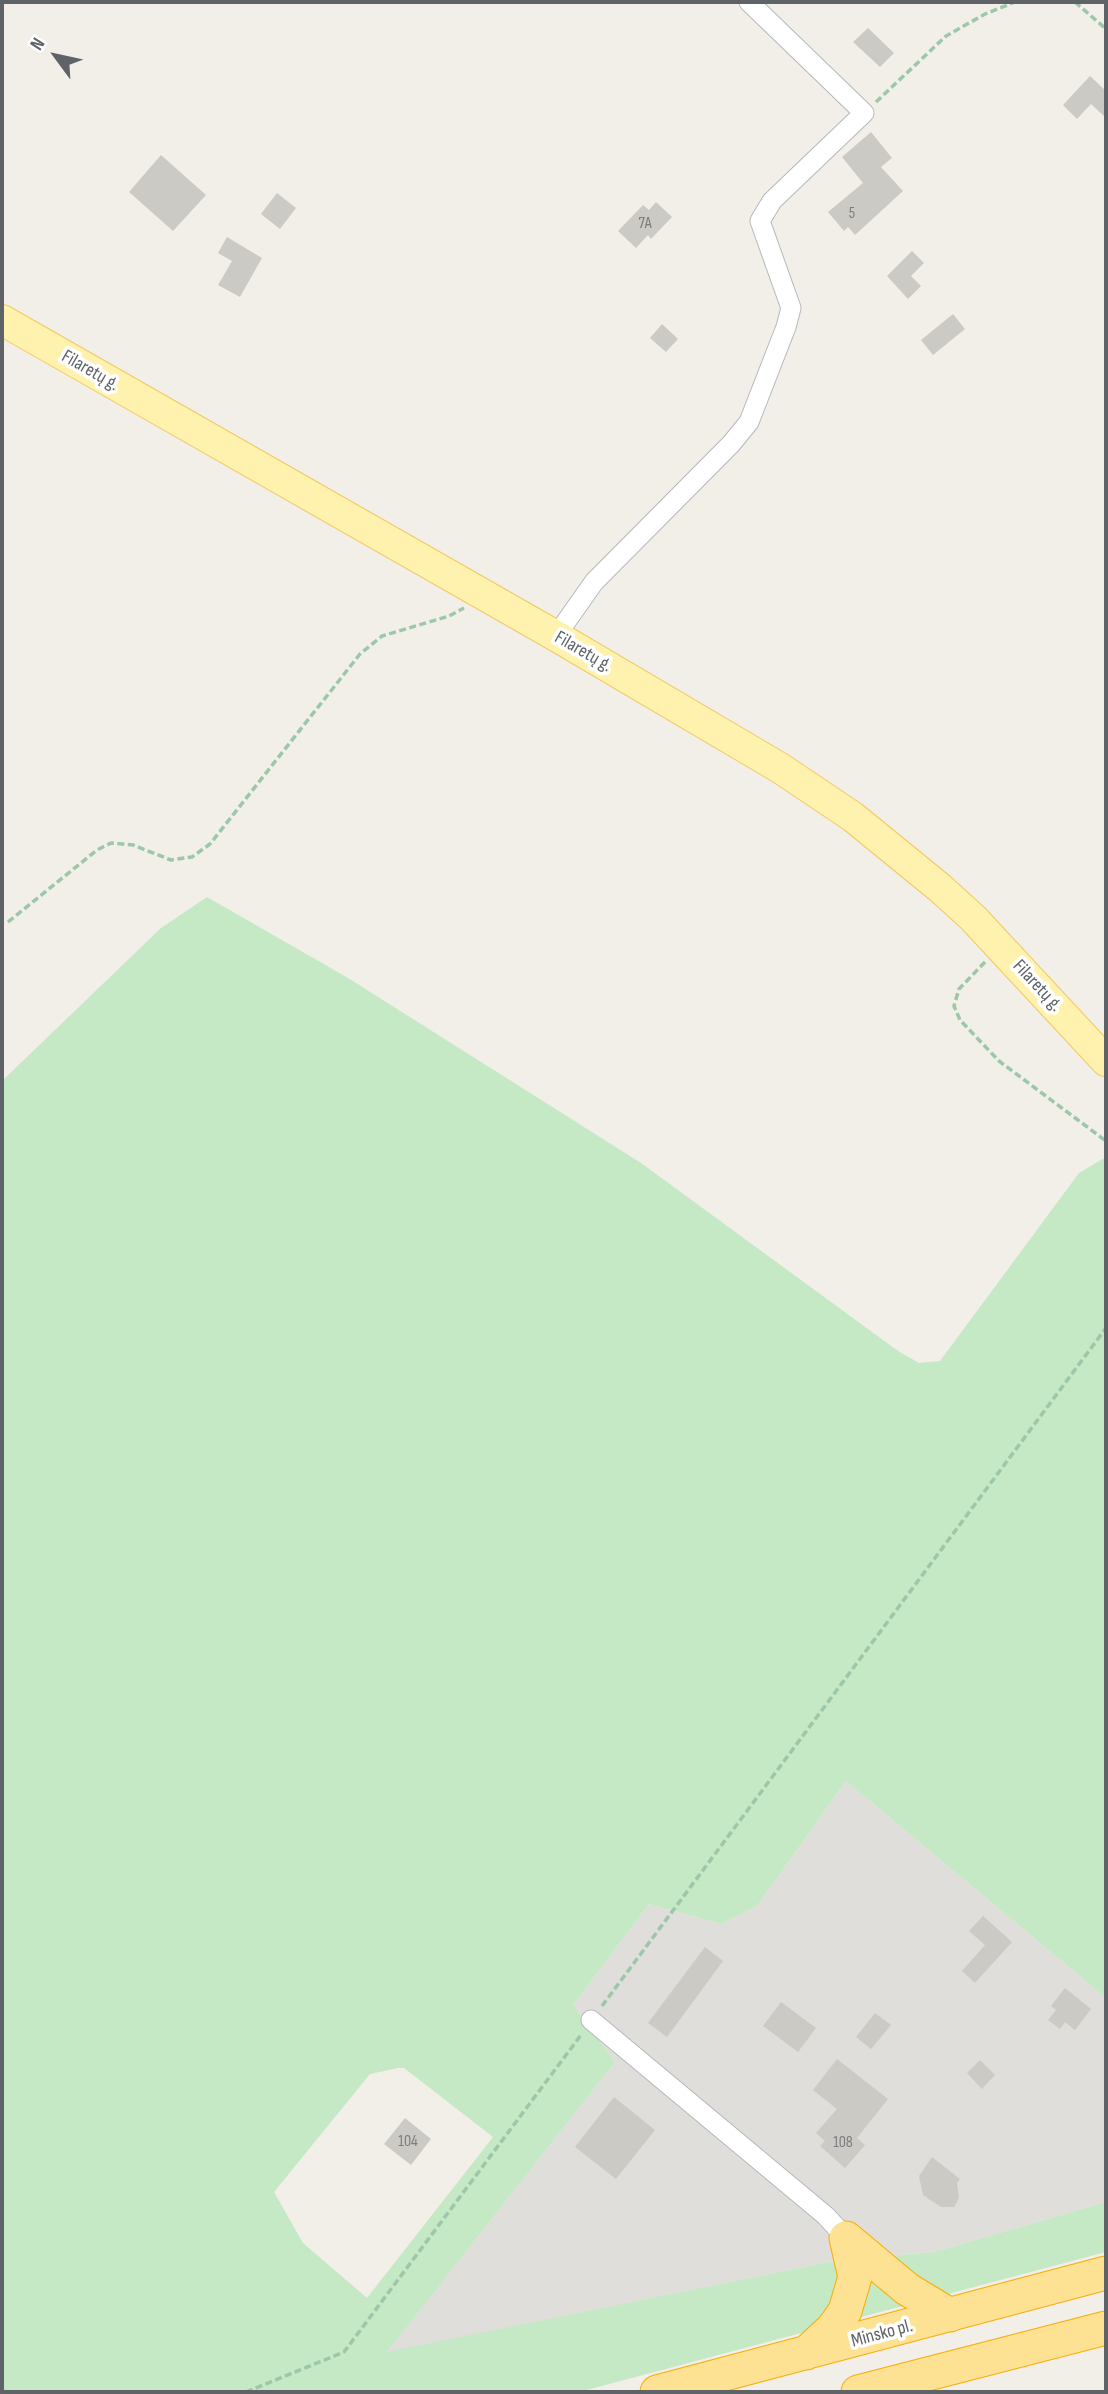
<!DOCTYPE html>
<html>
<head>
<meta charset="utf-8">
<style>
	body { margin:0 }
	#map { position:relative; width:1108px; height:2394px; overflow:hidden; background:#f1efe8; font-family:"Sofia Sans Condensed",sans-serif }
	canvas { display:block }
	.frame { position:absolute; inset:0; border:4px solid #5f6368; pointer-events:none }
	.north { position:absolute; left:21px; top:21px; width:70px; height:70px; -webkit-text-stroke:5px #fff; paint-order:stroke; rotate:303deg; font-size:19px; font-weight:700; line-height:28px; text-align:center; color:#5f6368 }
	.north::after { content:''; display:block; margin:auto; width:24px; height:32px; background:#5f6368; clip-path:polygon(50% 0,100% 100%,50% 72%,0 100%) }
</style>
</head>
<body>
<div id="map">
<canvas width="1108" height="2394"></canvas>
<div class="frame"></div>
<div class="north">N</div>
</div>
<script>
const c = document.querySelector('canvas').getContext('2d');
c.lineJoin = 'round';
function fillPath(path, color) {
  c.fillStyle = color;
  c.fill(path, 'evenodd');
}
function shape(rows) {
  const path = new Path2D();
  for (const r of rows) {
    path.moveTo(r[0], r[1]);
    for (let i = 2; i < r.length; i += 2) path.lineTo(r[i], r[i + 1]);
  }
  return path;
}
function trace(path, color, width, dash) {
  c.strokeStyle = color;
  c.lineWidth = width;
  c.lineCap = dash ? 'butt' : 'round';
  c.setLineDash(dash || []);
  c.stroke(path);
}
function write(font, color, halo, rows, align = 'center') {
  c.font = font + ' "Sofia Sans Condensed",sans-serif';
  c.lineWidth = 7;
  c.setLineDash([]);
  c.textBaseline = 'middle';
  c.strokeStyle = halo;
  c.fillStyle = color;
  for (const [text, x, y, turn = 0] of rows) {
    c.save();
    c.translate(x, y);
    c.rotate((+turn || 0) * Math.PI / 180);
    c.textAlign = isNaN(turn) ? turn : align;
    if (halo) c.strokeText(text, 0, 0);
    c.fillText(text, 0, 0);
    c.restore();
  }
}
const industrial = shape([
	[846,1781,1106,1998,1106,2202,934,2252,833,2261,386,2353,615,2062,573,2005,649,1904,721,1924,757,1906]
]);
const green = shape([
	[207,897,348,978,641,1163,898,1351,919,1363,940,1361,1079,1173,1106,1157,1106,1998,846,1781,757,1906,721,1924,649,1904,573,2005,615,2062,387,2352,833,2261,934,2252,1106,2202,1106,2252,579,2392,2,2392,4,2379,2,2378,2,1081,161,928],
	[398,2068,404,2068,493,2137,367,2298,303,2243,274,2192,370,2074]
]);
const building = shape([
	[868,28,894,53,880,67,853,42],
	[1090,76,1106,91,1106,118,1091,104,1077,119,1063,105],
	[871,132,892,158,881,167,903,191,855,235,848,227,844,231,828,212,863,183,842,157],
	[161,155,206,195,173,231,129,192],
	[277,193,296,208,280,229,261,214],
	[656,202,672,217,651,239,648,235,636,248,618,231,643,205,649,210],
	[227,237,262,258,240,297,218,285,232,261,218,253],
	[912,251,924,263,911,276,921,286,908,299,887,276],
	[953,314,965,329,933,355,921,340],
	[662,324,678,339,666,352,650,338],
	[983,1916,1012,1942,975,1983,962,1971,985,1945,969,1931],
	[705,1947,723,1961,667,2037,648,2023],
	[1065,1988,1091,2009,1075,2030,1065,2022,1060,2029,1048,2020,1056,2010,1051,2006],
	[781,2002,816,2028,798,2052,763,2026],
	[875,2013,891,2025,871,2049,856,2037],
	[837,2059,888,2099,857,2138,865,2145,845,2168,820,2146,825,2141,816,2133,837,2109,813,2090],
	[980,2060,995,2075,982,2089,967,2073],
	[614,2097,655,2130,616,2179,575,2147],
	[405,2118,431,2139,411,2165,384,2144],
	[932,2157,960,2179,957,2183,959,2198,954,2207,941,2207,923,2195,919,2176]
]);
const path = shape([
	[1075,2,1106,29],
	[876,102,946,36,985,14,1015,2],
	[8,922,97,850,111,843,133,845,171,860,192,857,210,844,360,654,382,636,449,616,464,608],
	[985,962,959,989,954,1006,960,1020,999,1061,1106,1141],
	[602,2006,1106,1328],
	[246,2392,344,2352,581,2035]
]);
const street = shape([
	[556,636,594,582,731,444,749,422,786,327,791,308,760,221,772,201,864,113,749,2],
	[591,2020,826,2216,846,2238]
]);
const primary = shape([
	[2,320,556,636,780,768,853,817,940,888,973,918,1106,1061]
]);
const highway = shape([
	[846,2238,907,2289,950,2315],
	[806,2353,833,2328,845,2311,855,2277,846,2238],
	[657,2392,1106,2273],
	[858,2392,1106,2328]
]);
const numberNames = [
	["5",852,214],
	["7A",645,224],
	["104",408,2142],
	["108",843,2143]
];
const streetNames = [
	["Filaretų g.",90,371,30],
	["Filaretų g.",583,652,30],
	["Filaretų g.",1037,986,47],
	["Minsko pl.",882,2334,-15]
];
fillPath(industrial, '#e0deda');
fillPath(green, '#c5e8c5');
fillPath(building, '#cccac5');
trace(street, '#b5b8bc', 21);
trace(primary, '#f2c960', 32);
trace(highway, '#f9ab00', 35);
trace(path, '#9cc7a9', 3.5, [7, 3.5]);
trace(street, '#fff', 19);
trace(primary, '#fff2af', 30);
trace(highway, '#fde293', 33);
write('16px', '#7a7d7f', null, numberNames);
write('19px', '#5f6368', '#fff', streetNames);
</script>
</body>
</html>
